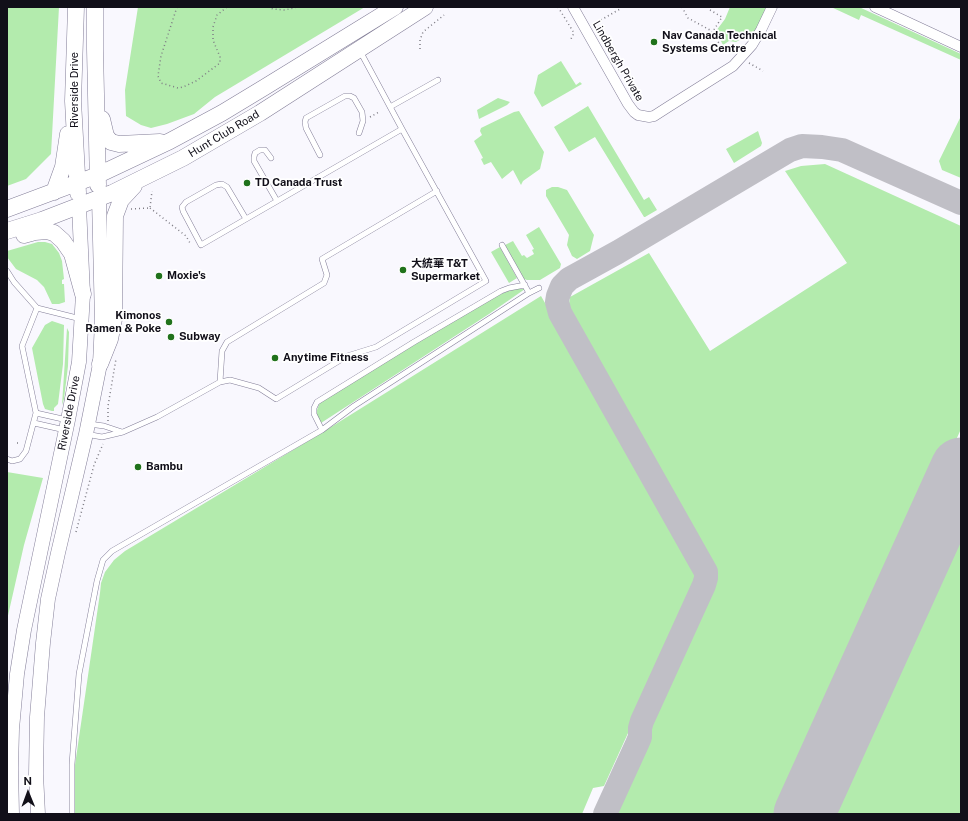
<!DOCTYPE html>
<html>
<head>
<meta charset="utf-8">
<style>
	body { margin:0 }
	#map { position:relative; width:968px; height:821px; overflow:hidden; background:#f9f8fe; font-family:"Public Sans",sans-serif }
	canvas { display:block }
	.frame { position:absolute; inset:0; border:8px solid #110f19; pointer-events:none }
	.north { position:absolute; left:8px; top:773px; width:40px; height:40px; -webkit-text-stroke:3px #fff; paint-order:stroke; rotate:359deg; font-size:11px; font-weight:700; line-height:16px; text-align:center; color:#110f19 }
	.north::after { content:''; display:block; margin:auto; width:14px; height:18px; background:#110f19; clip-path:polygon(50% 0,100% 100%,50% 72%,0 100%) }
</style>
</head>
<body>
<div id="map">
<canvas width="968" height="821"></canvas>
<div class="frame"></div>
<div class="north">N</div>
</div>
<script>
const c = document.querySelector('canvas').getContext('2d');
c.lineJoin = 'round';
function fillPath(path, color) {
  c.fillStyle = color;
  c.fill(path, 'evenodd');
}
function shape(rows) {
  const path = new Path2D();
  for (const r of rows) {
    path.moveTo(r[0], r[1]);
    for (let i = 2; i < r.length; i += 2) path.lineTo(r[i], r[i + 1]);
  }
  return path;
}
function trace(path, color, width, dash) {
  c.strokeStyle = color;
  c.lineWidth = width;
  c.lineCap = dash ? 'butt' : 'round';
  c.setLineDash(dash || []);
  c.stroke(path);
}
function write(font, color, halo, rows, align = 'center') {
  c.font = font + ' "Public Sans","Noto Sans SC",sans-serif';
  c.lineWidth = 3.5;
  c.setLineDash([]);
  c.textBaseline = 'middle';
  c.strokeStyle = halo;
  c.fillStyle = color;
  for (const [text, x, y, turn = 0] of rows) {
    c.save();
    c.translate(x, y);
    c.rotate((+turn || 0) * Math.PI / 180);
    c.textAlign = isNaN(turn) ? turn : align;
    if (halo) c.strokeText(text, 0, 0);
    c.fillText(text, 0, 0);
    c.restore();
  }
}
const green = shape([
	[7,7,59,7,51,154,26,179,7,186],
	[138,7,365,7,215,97,194,114,167,124,151,128,141,125,126,116,125,90],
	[730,7,765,7,766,12,755,31,736,42,729,41,723,45,716,31,725,19],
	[831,7,859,7,961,54,961,60,861,15,859,20],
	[561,61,576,85,580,82,582,84,542,107,534,93,538,75],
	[498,98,510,102,507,105,479,119,477,110],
	[588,106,644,200,649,197,657,210,645,217,644,217,595,137,569,152,554,127],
	[519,111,544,152,540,169,523,181,521,185,513,170,502,179,491,162,484,165,481,159,483,158,474,141,482,135,480,131,481,128,514,112],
	[961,116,961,178,942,170,939,161],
	[758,131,762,143,761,146,734,163,726,149],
	[825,164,961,226,961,429,785,814,613,814,650,732,648,727,717,575,568,311,570,297,649,253,710,351,847,263,785,171,801,166],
	[552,187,558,187,567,190,594,235,590,251,577,259,572,256,567,245,569,235,546,196,546,190],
	[539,227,561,264,560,268,540,280,527,280,524,279,505,245,513,241,522,256,524,255,527,258,534,254,532,250,534,249,526,235],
	[38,242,45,242,52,244,59,253,62,261,64,279,62,280,62,284,64,284,65,302,59,304,52,304,44,287,37,280,16,269,7,257,7,251],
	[500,247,517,278,509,283,491,252],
	[512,289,525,289,489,314,321,423,317,415,317,410,320,402,488,300],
	[541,296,694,562,697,572,697,581,604,786,593,788,582,814,75,814,75,765,100,593,101,583,105,572,114,560,125,551,323,432],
	[52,321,64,325,63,364,58,404,54,408,54,411,52,411,45,409,43,404,32,348,45,325],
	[67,328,69,332,68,366,64,399,62,405],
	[7,472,43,478,24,545,7,620],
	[961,508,961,814,823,814]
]);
const taxiway = shape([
	[605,814,637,744,640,737,640,728,642,721,704,585,706,578,706,572,560,313,557,302,558,296,562,286,569,279,618,252,790,150,802,146,822,147,842,150,961,203],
	[807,814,817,792]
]);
const runway = shape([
	[804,814,961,468]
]);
const path = shape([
	[177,7,161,56,158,76,161,83,178,88,183,87,196,81,220,63,220,57,213,40,213,27,217,15,227,7],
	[268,7,273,9,285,10,297,7],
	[558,7,574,33,571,39],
	[682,7,688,18,710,30,723,49],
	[710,10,722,17,712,33],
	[594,24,620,9],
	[420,49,420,40,423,32,444,15],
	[749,63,763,71],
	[370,117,379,112],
	[150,208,186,236,190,243],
	[131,209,150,208,152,191],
	[108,421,108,406,116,359],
	[17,443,19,443],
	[76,532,94,465,103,444]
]);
const service = shape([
	[390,107,438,80],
	[320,155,306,128,305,122,306,118,345,96,350,96,354,98,362,112,363,121,359,133],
	[271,158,265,150,260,150,255,153,254,157,254,161,277,201],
	[246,219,227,187,222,184,216,185,186,202,182,207,183,211,201,245,402,129],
	[7,271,14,282,37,308,81,319],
	[529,293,539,288],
	[220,382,230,380,259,388,276,399,347,356,376,347,486,281,402,129,360,51],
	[36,413,67,420],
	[34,423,65,430],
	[89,424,104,426,122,432],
	[322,430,314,414,314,408,317,402,414,342,501,291,509,288,525,285],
	[86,434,102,437,123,432,157,417,220,382,222,351,227,342,324,283,327,275,322,259,437,191],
	[7,459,12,461,20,459,26,451,36,413,22,346,37,308],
	[72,814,72,764,79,674,97,581,103,560,112,551,322,430,354,406,529,293,502,245]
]);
const minor = shape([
	[573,7,628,104,634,112,638,115,649,117,654,116,668,107,733,66,752,45,761,30,772,7],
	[875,7,961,47]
]);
const secondary = shape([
	[12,814,11,768,12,729,17,674,24,630,68,420,79,362,83,294,79,206],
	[38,814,36,774,37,717,43,643,48,599,58,553,86,434,100,364,102,321,99,198]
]);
const primary = shape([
	[76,7,73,101,78,193],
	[95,7,95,49,98,185],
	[102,119,106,136,111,142,119,144,160,142],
	[54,192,63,167,68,134],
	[7,209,98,175,170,141,222,113,265,87,395,7],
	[7,231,42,220,112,193,183,158,260,113,425,7],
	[24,235,35,232,47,231,54,233,63,241,72,254,83,294],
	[100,364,110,339,114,319,115,216,121,200,134,186]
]);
const markers = [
	[654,42,4,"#20721b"],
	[247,183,4,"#20721b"],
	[403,270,4,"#20721b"],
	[159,276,4,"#20721b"],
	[169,322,4,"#20721b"],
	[171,337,4,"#20721b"],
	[275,358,4,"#20721b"],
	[138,467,4,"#20721b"]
];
const poiNames = [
	["Nav Canada Technical",662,36],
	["Systems Centre",662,49],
	["TD Canada Trust",255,183],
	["大統華 T&T",411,264],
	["Supermarket",411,277],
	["Moxie's",167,276],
	["Kimonos",161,316,"right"],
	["Ramen & Poke",161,329,"right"],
	["Subway",179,337],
	["Anytime Fitness",283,358],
	["Bambu",146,467]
];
const streetNames = [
	["Lindbergh Private",618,61,60],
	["Riverside Drive",75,90,-90],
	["Hunt Club Road",224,134,-31],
	["Riverside Drive",69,413,-79]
];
fillPath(green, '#b3ebad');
trace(taxiway, '#c0bfc6', 24);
trace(runway, '#c0bfc6', 61);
trace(service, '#837e98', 6);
trace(minor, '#837e98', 11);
trace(secondary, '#837e98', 15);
trace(primary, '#837e98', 17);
trace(path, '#7e7c84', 1.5, [1, 3]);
trace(service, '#fff', 5);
trace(minor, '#fff', 10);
trace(secondary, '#fff', 14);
trace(primary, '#fff', 16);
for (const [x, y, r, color] of markers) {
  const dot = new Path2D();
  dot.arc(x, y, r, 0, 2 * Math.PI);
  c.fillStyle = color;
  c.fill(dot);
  trace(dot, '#fff', 1.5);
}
write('bold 11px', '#110f19', '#fff', poiNames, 'left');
write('11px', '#110f19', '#fff', streetNames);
</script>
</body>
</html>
